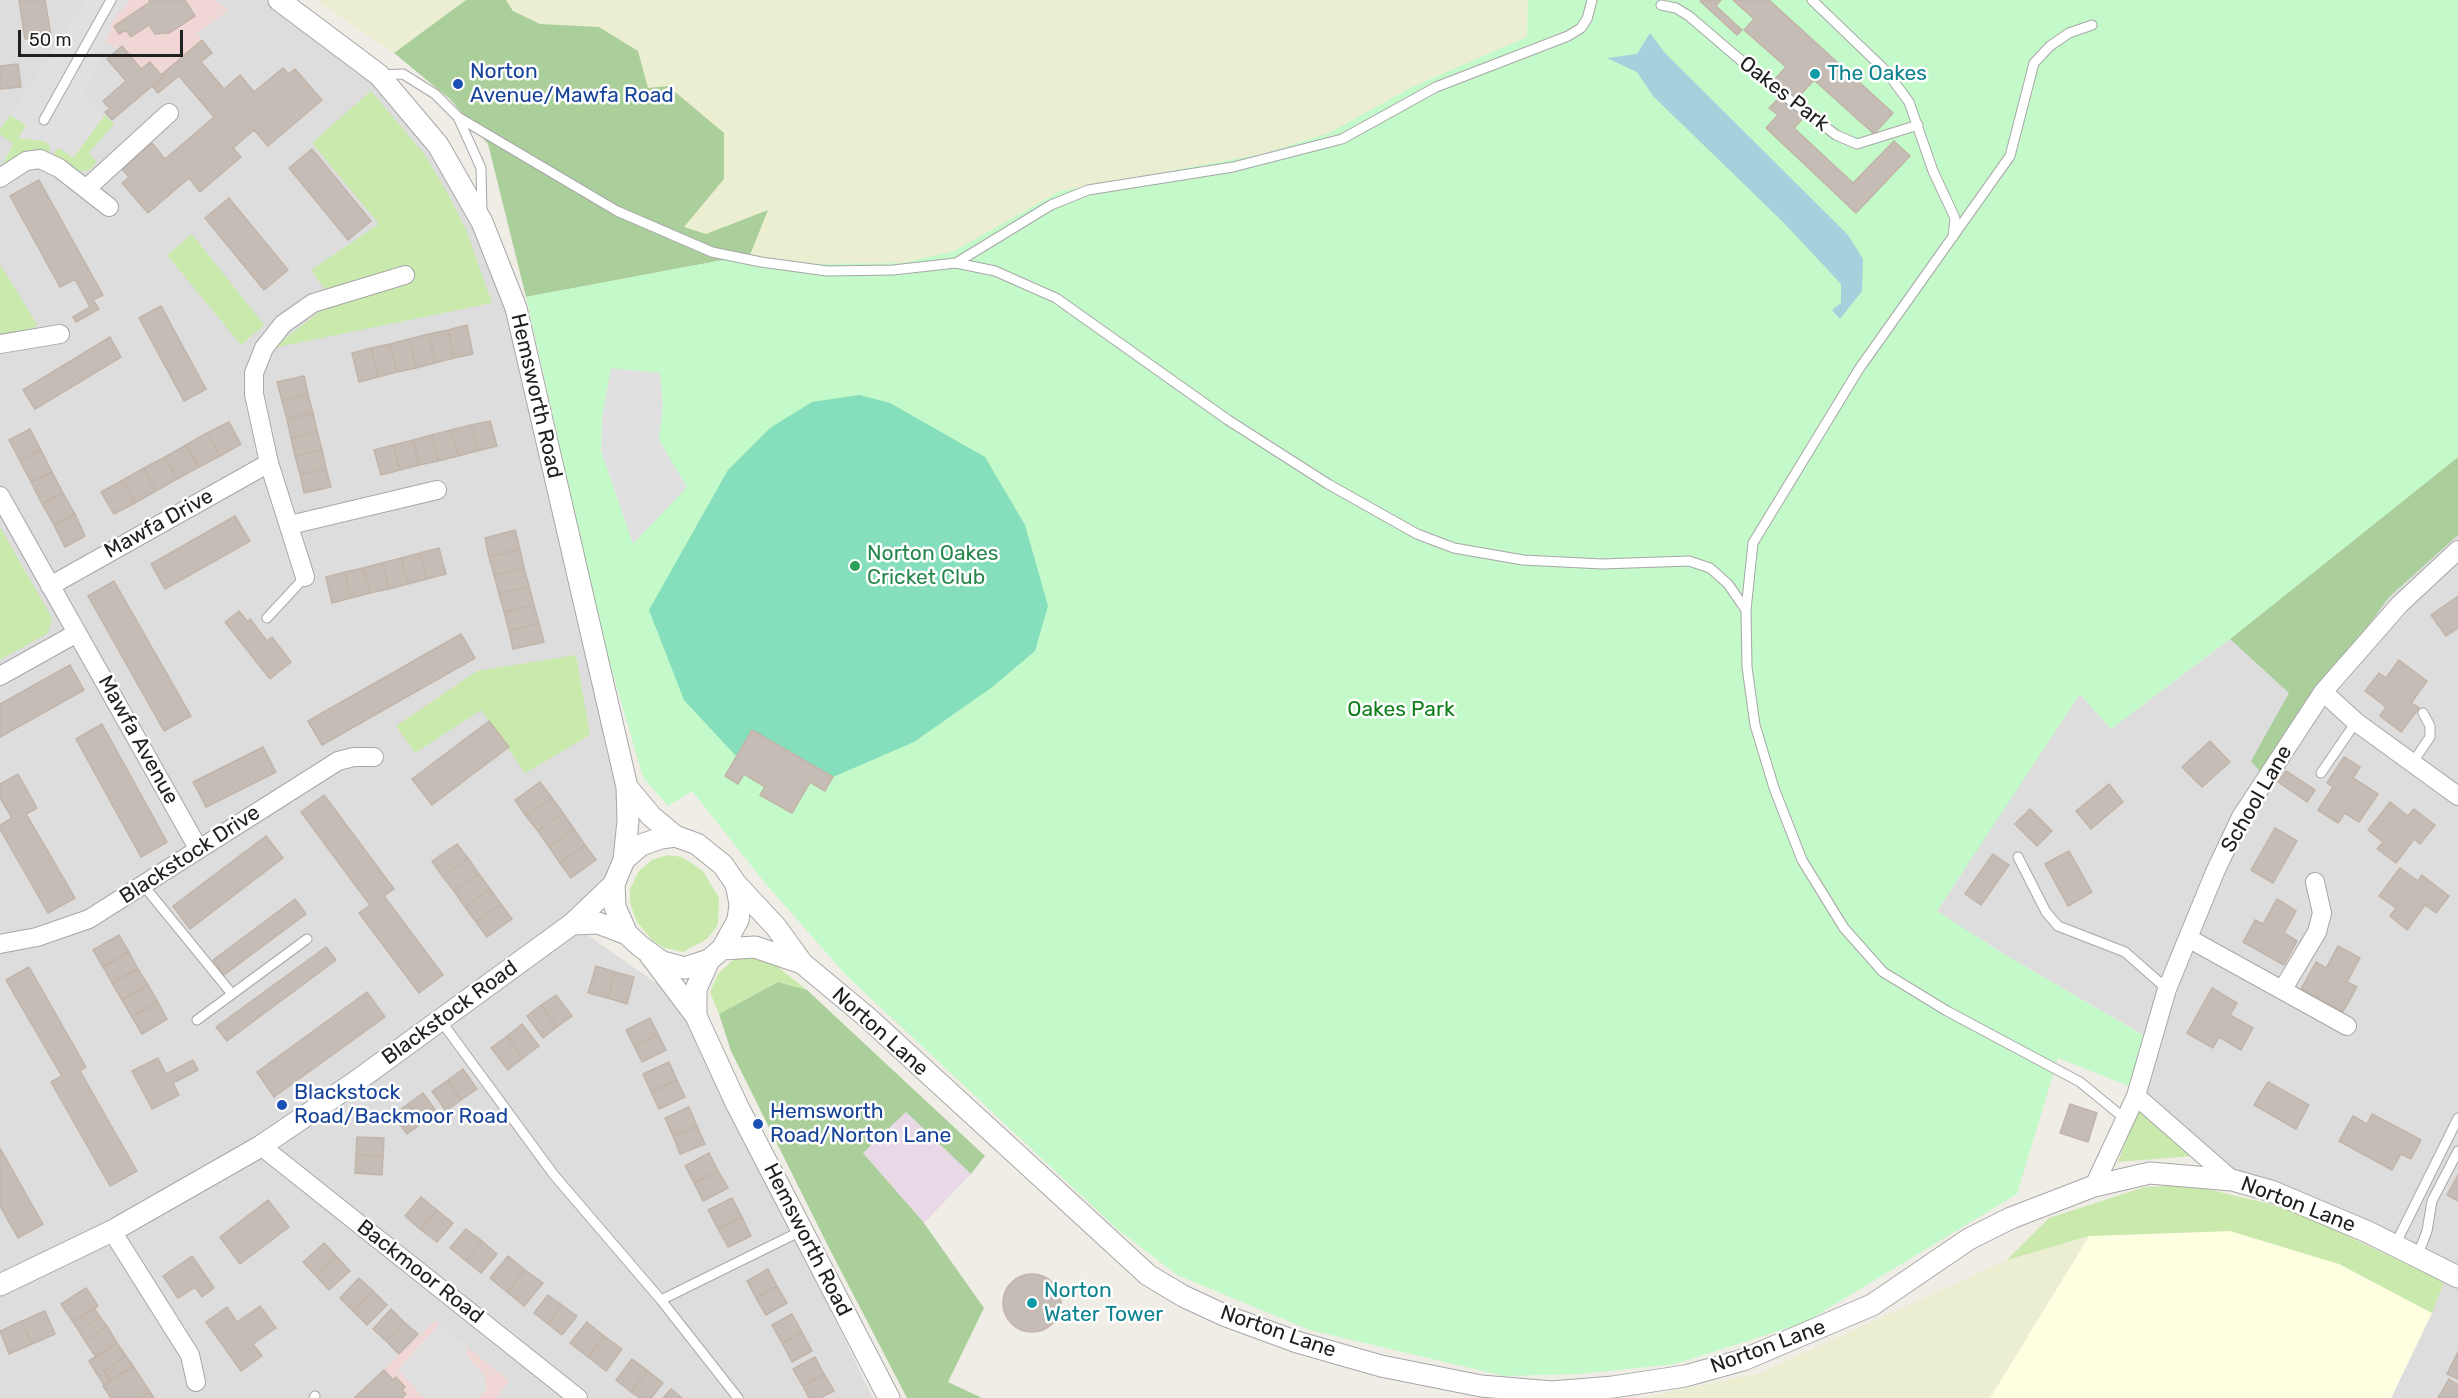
<!DOCTYPE html>
<html>
<head>
<meta charset="utf-8">
<style>
	body { margin:0 }
	#map { position:relative; width:2458px; height:1398px; overflow:hidden; background:#f0ede6; font-family:Rubik,sans-serif }
	canvas { display:block }
	.scale { position:absolute; left:18px; top:30px; width:165px; height:27px; box-sizing:border-box; border:3px solid #202020; border-top:0; padding-left:8px; font-size:18px; line-height:21px; white-space:nowrap; color:#202020; -webkit-text-stroke:4px #fff; paint-order:stroke }
</style>
</head>
<body>
<div id="map">
<canvas width="2458" height="1398"></canvas>
<div class="scale">50 m</div>
</div>
<script>
const c = document.querySelector('canvas').getContext('2d');
c.lineJoin = 'round';
function fillPath(path, color) {
  c.fillStyle = color;
  c.fill(path, 'evenodd');
}
function shape(rows) {
  const path = new Path2D();
  for (const r of rows) {
    if (r.length === 3) {
      path.moveTo(r[0] + r[2], r[1]);
      path.arc(r[0], r[1], r[2], 0, 2 * Math.PI);
      continue;
    }
    path.moveTo(r[0], r[1]);
    for (let i = 2; i < r.length; i += 2) path.lineTo(r[i], r[i + 1]);
  }
  return path;
}
function trace(path, color, width, dash) {
  c.strokeStyle = color;
  c.lineWidth = width;
  c.lineCap = dash ? 'butt' : 'round';
  c.setLineDash(dash || []);
  c.stroke(path);
}
function write(font, color, halo, rows, align = 'center') {
  c.font = font + ' Rubik,sans-serif';
  c.lineWidth = 5;
  c.setLineDash([]);
  c.textBaseline = 'middle';
  c.strokeStyle = halo;
  c.fillStyle = color;
  for (const [text, x, y, turn = 0] of rows) {
    c.save();
    c.translate(x, y);
    c.rotate((+turn || 0) * Math.PI / 180);
    c.textAlign = isNaN(turn) ? turn : align;
    if (halo) c.strokeText(text, 0, 0);
    c.fillText(text, 0, 0);
    c.restore();
  }
}
const residential = shape([
	[0,0,279,0,412,112,516,308,627,787,624,860,572,924,680,1000,873,1398,0,1398],
	[2458,457,2458,1398,2391,1398,2432,1313,2447,1271,2232,1180,2136,1096,2152,1040,2002,953,1936,911,2080,694,2111,729,2230,639]
]);
const commercial = shape([
	[86,0,213,0,229,10,197,33,202,40,161,75,150,62,141,69,118,49,106,43,90,83,82,95,105,115,61,148,50,146,10,115],
	[435,1321,509,1381,496,1398,354,1398]
]);
const industrial = shape([
	[906,1112,971,1174,924,1223,863,1153]
]);
const education = shape([
	[2230,1231,2339,1264,2432,1313,2391,1398,1990,1398,2089,1236]
]);
const farmland = shape([
	[316,0,466,0,394,53],
	[506,0,1528,0,1527,37,1412,87,1329,133,1262,154,1060,191,954,251,903,263,814,264,750,255,683,227,724,179,647,88,638,51,599,27,540,24,513,11],
	[2089,1236,1990,1398,1640,1398,1760,1373,2007,1260]
]);
const grass = shape([
	[371,91,425,155,447,192,467,232,492,303,273,348,333,301,311,270,379,224,312,143],
	[10,115,26,125,19,138,45,141,50,146,49,152,36,150,1,168,13,144,0,134,0,129],
	[105,115,114,124,89,153,97,162,90,170,77,172,55,157,54,152,59,148,73,158],
	[192,234,264,325,241,345,167,255],
	[0,264,38,326,0,339],
	[0,527,52,618,48,633,0,660],
	[576,655,590,735,525,773,481,710,415,753,396,726,477,671],
	[667,855,682,857,703,871,719,898,718,925,707,939,683,952,664,948,651,939,637,922,630,903,630,889,639,871,652,860],
	[738,955,769,960,807,990,778,982,719,1014,710,992,718,974],
	[2138,1110,2192,1156,2118,1162],
	[2190,1185,2291,1209,2444,1282,2432,1313,2339,1264,2230,1231,2089,1236,2007,1260,2049,1218,2145,1187]
]);
const forest = shape([
	[466,0,506,0,513,11,540,24,599,27,638,51,648,88,668,86,724,133,724,179,684,227,706,234,768,210,750,255,526,297,488,144,450,99,394,53],
	[2458,457,2458,535,2388,598,2263,775,2251,761,2289,693,2230,639],
	[778,982,807,990,985,1156,971,1174,906,1112,863,1153,924,1223,984,1308,948,1382,982,1398,907,1398,827,1244,731,1051,719,1014]
]);
const park = shape([
	[1528,0,2458,0,2458,457,2230,639,2111,729,2080,694,1937,911,2002,953,2148,1038,2131,1087,2058,1058,2017,1194,1804,1323,1675,1364,1581,1374,1504,1376,1310,1330,1177,1275,1116,1228,846,975,765,883,692,791,668,806,643,777,606,650,526,297,750,255,814,264,903,263,954,251,1060,191,1262,154,1329,133,1412,87,1527,37]
]);
const pitch = shape([
	[859,395,890,403,985,457,1025,525,1048,606,1035,651,991,688,914,742,833,777,752,730,736,756,684,700,649,610,728,470,770,428,812,402]
]);
const parking = shape([
	[86,0,130,0,110,24,112,27,90,83,82,95,105,115,73,158,61,148,50,146,45,141,18,138,26,125,10,115],
	[611,368,660,373,663,406,659,440,687,487,633,544,601,451,602,417],
	[439,1324,468,1348,465,1354,483,1373,487,1388,480,1398,424,1398,398,1370]
]);
const water = shape([
	[1650,33,1664,52,1848,235,1863,259,1862,291,1840,319,1832,310,1841,303,1841,284,1783,222,1653,96,1637,72,1607,58,1637,54]
]);
const building = shape([
	[19,0,45,0,51,35,25,39,19,0],
	[149,0,185,0,195,16,169,33,155,34,149,25,131,37,126,30,119,34,114,26,150,2,149,0],
	[1721,0,1716,6,1742,30,1737,35,1700,1,1721,0],
	[1733,0,1769,0,1893,113,1874,134,1814,80,1794,102,1772,82,1786,67,1744,30,1754,19,1733,0],
	[202,40,212,53,201,62,224,89,240,75,254,92,283,68,289,74,295,69,322,100,268,146,254,130,233,148,241,157,200,192,189,178,148,213,122,183,129,177,122,169,152,143,165,159,214,117,179,76,158,93,152,86,163,77,161,75,202,40],
	[122,46,141,69,150,62,163,77,112,120,105,112,110,109,103,101,126,81,107,59,122,46],
	[18,64,21,87,0,89,0,66,18,64],
	[1782,95,1805,116,1794,128,1853,183,1894,141,1910,156,1856,213,1766,128,1778,115,1769,108,1782,95],
	[312,149,371,221,348,240,289,168,312,149],
	[39,180,103,295,93,300,99,309,76,322,73,317,90,307,75,279,60,287,10,196,39,180],
	[229,198,288,270,264,290,205,218,229,198],
	[161,306,206,389,184,401,139,318,161,306],
	[467,325,473,354,454,358,448,330,467,325],
	[448,330,454,358,435,363,429,334,448,330],
	[429,334,435,363,416,368,409,339,429,334],
	[110,337,121,357,35,409,23,390,110,337],
	[409,339,416,368,397,372,390,344,409,339],
	[390,344,397,372,378,377,371,348,390,344],
	[371,348,378,377,359,382,352,353,371,348],
	[304,376,308,394,282,401,277,382,304,376],
	[308,394,313,413,287,419,282,401,308,394],
	[313,413,317,431,291,438,287,419,313,413],
	[490,421,497,446,477,451,471,425,490,421],
	[229,422,241,444,220,456,207,433,229,422],
	[471,425,477,451,458,456,451,430,471,425],
	[30,429,41,450,20,461,9,440,30,429],
	[451,430,458,456,438,461,432,435,451,430],
	[317,431,322,450,295,456,291,438,317,431],
	[207,433,220,456,199,467,186,445,207,433],
	[432,435,438,461,419,465,413,440,432,435],
	[413,440,419,465,400,470,393,445,413,440],
	[186,445,199,467,177,479,165,457,186,445],
	[393,445,400,470,381,475,374,450,393,445],
	[41,450,52,472,31,482,20,461,41,450],
	[322,450,326,468,300,474,295,456,322,450],
	[165,457,177,479,156,491,144,468,165,457],
	[144,468,156,491,135,503,123,480,144,468],
	[326,468,331,487,304,493,300,474,326,468],
	[52,472,63,493,42,504,31,482,52,472],
	[123,480,135,503,114,514,101,492,123,480],
	[63,493,75,514,54,525,42,504,63,493],
	[75,514,85,536,65,547,54,525,75,514],
	[235,516,250,541,165,589,151,564,235,516],
	[515,530,520,549,489,557,485,538,515,530],
	[439,548,446,574,427,579,420,553,439,548],
	[520,549,524,568,494,575,489,557,520,549],
	[420,553,427,579,408,584,401,558,420,553],
	[401,558,408,584,389,589,382,563,401,558],
	[382,563,389,589,370,593,363,568,382,563],
	[363,568,370,593,351,598,345,572,363,568],
	[524,568,529,586,499,594,494,575,524,568],
	[345,572,351,598,332,603,326,577,345,572],
	[114,581,191,716,164,731,88,596,114,581],
	[529,586,534,605,504,612,499,594,529,586],
	[2458,596,2458,628,2446,636,2431,615,2458,596],
	[534,605,539,623,509,631,504,612,534,605],
	[239,611,248,622,250,619,267,641,272,637,291,662,270,679,225,622,239,611],
	[539,623,544,642,513,649,509,631,539,623],
	[461,634,475,658,322,745,308,721,461,634],
	[2399,660,2427,681,2411,703,2419,708,2401,732,2380,716,2386,707,2365,691,2379,673,2386,678,2399,660],
	[70,665,84,690,0,737,0,704,70,665],
	[489,721,509,747,432,805,412,779,489,721],
	[102,724,167,842,141,857,76,739,102,724],
	[752,730,833,777,825,791,810,782,792,813,760,795,765,787,744,774,738,784,725,776,752,730],
	[2210,741,2230,762,2202,787,2182,767,2210,741],
	[263,747,276,772,206,807,193,782,263,747],
	[2344,757,2360,767,2353,778,2378,794,2359,822,2345,813,2338,823,2318,810,2333,787,2327,783,2344,757],
	[2286,771,2315,790,2307,802,2278,782,2286,771],
	[18,774,37,808,26,814,75,898,48,913,0,829,0,825,12,818,0,798,0,784,18,774],
	[540,782,552,798,526,816,515,800,540,782],
	[2109,784,2123,802,2091,829,2076,811,2109,784],
	[324,795,394,889,384,896,443,975,419,993,359,913,370,905,301,812,324,795],
	[552,798,563,813,538,831,526,816,552,798],
	[2390,802,2408,816,2414,809,2435,825,2420,844,2414,839,2396,863,2377,849,2383,842,2368,830,2390,802],
	[2030,809,2052,831,2037,846,2015,824,2030,809],
	[563,813,574,829,549,847,538,831,563,813],
	[2275,828,2297,841,2273,883,2251,870,2275,828],
	[574,829,585,845,560,863,549,847,574,829],
	[266,836,283,858,190,929,173,906,266,836],
	[457,844,468,858,443,877,432,861,457,844],
	[585,845,596,860,571,878,560,863,585,845],
	[2069,851,2092,892,2068,906,2045,864,2069,851],
	[1993,854,2009,865,1981,905,1965,894,1993,854],
	[468,858,479,874,454,891,443,877,468,858],
	[2400,868,2418,881,2422,875,2449,896,2436,913,2425,905,2407,930,2390,916,2396,908,2379,896,2400,868],
	[479,874,490,889,465,907,454,891,479,874],
	[490,889,501,904,476,922,465,907,490,889],
	[295,899,306,914,224,975,213,960,295,899],
	[2277,899,2296,911,2284,933,2297,941,2284,965,2243,942,2255,920,2263,924,2277,899],
	[501,904,512,919,487,937,476,922,501,904],
	[119,935,129,952,103,967,93,950,119,935],
	[2338,946,2360,958,2347,982,2357,987,2343,1012,2301,989,2316,962,2326,968,2338,946],
	[326,947,336,960,227,1041,216,1027,326,947],
	[129,952,138,969,112,983,103,967,129,952],
	[596,966,615,972,608,998,588,993,596,966],
	[29,967,86,1067,80,1071,137,1171,110,1186,51,1082,62,1076,6,980,29,967],
	[138,969,148,985,122,1000,112,983,138,969],
	[615,972,634,977,627,1004,608,998,615,972],
	[148,985,158,1002,132,1017,122,1000,148,985],
	[2212,988,2237,1003,2230,1015,2253,1028,2241,1050,2219,1037,2213,1048,2187,1033,2212,988],
	[367,992,385,1017,274,1097,257,1072,367,992],
	[556,995,572,1016,557,1027,541,1005,556,995],
	[158,1002,167,1019,142,1034,132,1017,158,1002],
	[541,1005,557,1027,543,1038,527,1016,541,1005],
	[650,1018,658,1034,634,1046,626,1030,650,1018],
	[522,1024,539,1046,523,1058,507,1036,522,1024],
	[658,1034,666,1050,642,1062,634,1046,658,1034],
	[507,1036,523,1058,508,1070,491,1048,507,1036],
	[158,1058,166,1074,193,1060,198,1070,173,1083,179,1095,152,1109,132,1071,158,1058],
	[669,1062,677,1080,651,1092,643,1074,669,1062],
	[463,1069,477,1089,461,1100,448,1080,463,1069],
	[448,1080,461,1100,446,1111,432,1091,448,1080],
	[677,1080,685,1097,659,1109,651,1092,677,1080],
	[2268,1082,2309,1105,2296,1129,2254,1105,2268,1082],
	[423,1093,437,1112,422,1123,408,1104,423,1093],
	[408,1104,422,1123,407,1134,393,1115,408,1104],
	[2070,1104,2097,1113,2088,1142,2060,1133,2070,1104],
	[689,1107,697,1126,673,1136,665,1118,689,1107],
	[2372,1114,2421,1140,2411,1159,2401,1154,2392,1170,2339,1141,2353,1116,2367,1124,2372,1114],
	[697,1126,705,1144,680,1154,673,1136,697,1126],
	[357,1137,384,1138,383,1156,356,1155,357,1137],
	[0,1148,43,1224,18,1238,0,1206,0,1148],
	[709,1153,718,1171,694,1183,685,1166,709,1153],
	[356,1155,383,1156,382,1175,355,1173,356,1155],
	[718,1171,728,1188,703,1201,694,1183,718,1171],
	[2458,1175,2458,1201,2447,1195,2458,1175],
	[421,1197,437,1210,421,1230,405,1216,421,1197],
	[732,1198,742,1217,718,1229,708,1210,732,1198],
	[268,1200,289,1227,240,1264,220,1237,268,1200],
	[437,1210,453,1223,437,1242,421,1230,437,1210],
	[742,1217,751,1236,728,1247,718,1229,742,1217],
	[466,1229,482,1241,466,1261,450,1248,466,1229],
	[482,1241,497,1254,481,1273,466,1261,482,1241],
	[324,1243,337,1257,316,1276,303,1262,324,1243],
	[192,1256,214,1288,202,1297,195,1287,178,1298,163,1276,192,1256],
	[508,1256,525,1270,507,1292,490,1278,508,1256],
	[337,1257,350,1271,329,1290,316,1276,337,1257],
	[768,1269,777,1286,756,1298,747,1281,768,1269],
	[525,1270,543,1283,524,1306,507,1292,525,1270],
	[1032,1303,29],
	[359,1278,373,1291,353,1311,340,1298,359,1278],
	[777,1286,787,1303,766,1315,756,1298,777,1286],
	[86,1288,98,1306,73,1322,61,1304,86,1288],
	[373,1291,387,1305,367,1325,353,1311,373,1291],
	[548,1295,562,1305,548,1324,534,1313,548,1295],
	[562,1305,577,1316,562,1335,548,1324,562,1305],
	[260,1306,276,1328,253,1344,262,1356,241,1371,206,1322,227,1307,237,1322,260,1306],
	[94,1308,100,1317,79,1331,73,1322,94,1308],
	[391,1309,404,1322,386,1341,373,1329,391,1309],
	[45,1311,55,1334,32,1344,22,1321,45,1311],
	[792,1314,802,1332,782,1343,772,1325,792,1314],
	[100,1317,107,1326,85,1341,79,1331,100,1317],
	[22,1321,32,1344,9,1354,0,1331,22,1321],
	[404,1322,418,1334,399,1354,386,1341,404,1322],
	[587,1322,604,1336,588,1357,570,1343,587,1322],
	[107,1326,117,1343,96,1357,85,1341,107,1326],
	[802,1332,812,1351,792,1362,782,1343,802,1332],
	[604,1336,622,1349,606,1371,588,1357,604,1336],
	[117,1343,126,1356,104,1371,111,1380,104,1385,89,1361,117,1343],
	[2458,1352,2458,1379,2447,1374,2458,1352],
	[126,1356,133,1366,111,1380,104,1371,126,1356],
	[815,1357,824,1374,803,1386,793,1369,815,1357],
	[632,1359,648,1371,631,1392,616,1380,632,1359],
	[133,1366,150,1392,140,1398,111,1398,103,1386,133,1366],
	[384,1370,393,1380,396,1377,405,1387,402,1390,406,1394,402,1398,354,1398,384,1370],
	[648,1371,663,1383,651,1398,640,1398,631,1392,648,1371],
	[824,1374,834,1391,820,1398,809,1398,803,1386,824,1374],
	[2449,1379,2458,1385,2458,1398,2438,1398,2449,1379],
	[671,1389,682,1398,663,1398,671,1389],
	[150,1392,154,1398,140,1398,150,1392]
]);
const service = shape([
	[1812,0,1886,71,1909,102,1933,171,1955,218,1953,237],
	[1661,5,1676,8,1689,16,1765,81,1836,135,1857,144,1918,125],
	[2092,25,2069,33,2050,46,2034,63,2010,156,1859,369,1753,543,1746,610,1747,667,1755,725,1774,788,1802,860,1844,928,1883,972,1947,1011,2080,1082,2124,1118],
	[381,75,403,74,435,94,458,117,481,168,482,213],
	[458,117,617,211,712,252,761,262,827,271,893,270,956,263,995,271,1056,298,1228,420,1328,484,1417,534,1454,548,1523,560,1602,564,1689,561,1710,568,1728,584,1746,610],
	[44,120,111,0],
	[956,263,1051,205,1088,190,1233,167,1342,139,1436,87,1568,36,1581,28,1587,19,1592,0],
	[267,618,305,577],
	[2413,762,2430,737,2430,726,2423,713],
	[2321,773,2356,722],
	[2018,857,2046,912,2058,926,2125,952,2167,989],
	[144,886,232,994],
	[197,1020,307,939],
	[441,1021,554,1175,661,1300,738,1398],
	[2395,1245,2458,1118],
	[2417,1257,2427,1231,2432,1201,2458,1151],
	[661,1300,801,1231],
	[314,1398,315,1396]
]);
const minor = shape([
	[0,178,26,161,40,159,59,168,109,207],
	[87,188,169,113],
	[0,344,60,334],
	[0,496,198,848],
	[290,525,437,490],
	[305,577,269,463,254,394,254,373,264,348,283,324,313,303,405,275],
	[50,586,269,463],
	[0,676,77,633],
	[2323,692,2356,722,2458,796],
	[2188,938,2347,1026],
	[0,944,37,937,89,919,338,761,354,757,374,757],
	[2283,989,2317,932,2322,913,2315,882],
	[2136,1096,2232,1180],
	[261,1146,578,1398],
	[2094,1186,2136,1096,2167,989,2215,872,2241,817,2323,692,2400,604,2458,550],
	[112,1231,190,1355,196,1382]
]);
const tertiary = shape([
	[279,0,379,75,438,145,482,222,516,308,627,787,628,821,624,860],
	[627,787,651,816,675,836],
	[675,836,697,844,723,865,736,884,740,904,738,920,722,949,709,960,685,968,662,962,640,946,627,934,615,907,614,884,624,860,641,845,661,838,675,836],
	[736,884,776,927,802,963,868,1018,1148,1275,1183,1296,1226,1316,1297,1342,1381,1366,1481,1386,1552,1392,1613,1387,1685,1376,1743,1360,1872,1305,1969,1239,2011,1218,2094,1186,2150,1173,2232,1180,2271,1191,2368,1232,2458,1277],
	[572,924,598,923,627,934],
	[722,949,755,947,802,963],
	[650,955,696,1016,737,1105,889,1398],
	[696,1016,696,989,709,960],
	[0,1285,112,1231,261,1146,354,1083,572,924,614,884]
]);
const markers = [
	[1815,74,6,"#0f9aa8"],
	[458,84,6,"#1a4fb4"],
	[855,566,6,"#2e9e5b"],
	[282,1105,6,"#1a4fb4"],
	[758,1124,6,"#1a4fb4"],
	[1032,1303,6,"#0f9aa8"]
];
const transitNames = [
	["Norton",470,72],
	["Avenue/Mawfa Road",470,96],
	["Blackstock",294,1093],
	["Road/Backmoor Road",294,1117],
	["Hemsworth",770,1112],
	["Road/Norton Lane",770,1136]
];
const cultureNames = [
	["The Oakes",1827,74],
	["Norton",1044,1291],
	["Water Tower",1044,1315]
];
const streetNames = [
	["Oakes Park",1784,94,38],
	["Hemsworth Road",536,396,77],
	["Mawfa Drive",159,524,-29],
	["Mawfa Avenue",138,740,61],
	["School Lane",2257,799,-60],
	["Blackstock Drive",190,855,-33],
	["Blackstock Road",450,1013,-36],
	["Norton Lane",880,1032,42],
	["Norton Lane",2298,1205,21],
	["Hemsworth Road",807,1240,63],
	["Backmoor Road",420,1272,38],
	["Norton Lane",1278,1332,19],
	["Norton Lane",1768,1347,-20]
];
const leisureNames = [
	["Norton Oakes",867,554],
	["Cricket Club",867,578]
];
const parkNames = [
	["Oakes Park",1401,710]
];
fillPath(residential, '#dedddd');
fillPath(commercial, '#f0d7d6');
fillPath(industrial, '#e9d8e6');
fillPath(education, '#feffe0');
fillPath(farmland, '#eceed2');
fillPath(grass, '#cae9ad');
fillPath(forest, '#aacf9b');
fillPath(park, '#c4f9c9');
fillPath(pitch, '#85debc');
fillPath(parking, '#e0e0e0');
fillPath(water, '#a7d0dd');
fillPath(building, '#c5bdb5');
trace(building, '#c2b4a8', 1.5);
trace(service, '#a7a7a7', 11);
trace(minor, '#a7a7a7', 20);
trace(tertiary, '#a7a7a7', 23);
trace(service, '#fff', 9);
trace(minor, '#fff', 18);
trace(tertiary, '#fff', 21);
for (const [x, y, r, color] of markers) {
  const dot = new Path2D();
  dot.arc(x, y, r, 0, 2 * Math.PI);
  c.fillStyle = color;
  c.fill(dot);
  trace(dot, '#fff', 2);
}
write('21px', '#164399', '#fff', transitNames, 'left');
write('21px', '#0d838f', '#fff', cultureNames, 'left');
write('21px', '#202020', '#fff', streetNames);
write('21px', '#27864d', '#fff', leisureNames, 'left');
write('21px', '#0d7e18', '#fff', parkNames);
</script>
</body>
</html>
